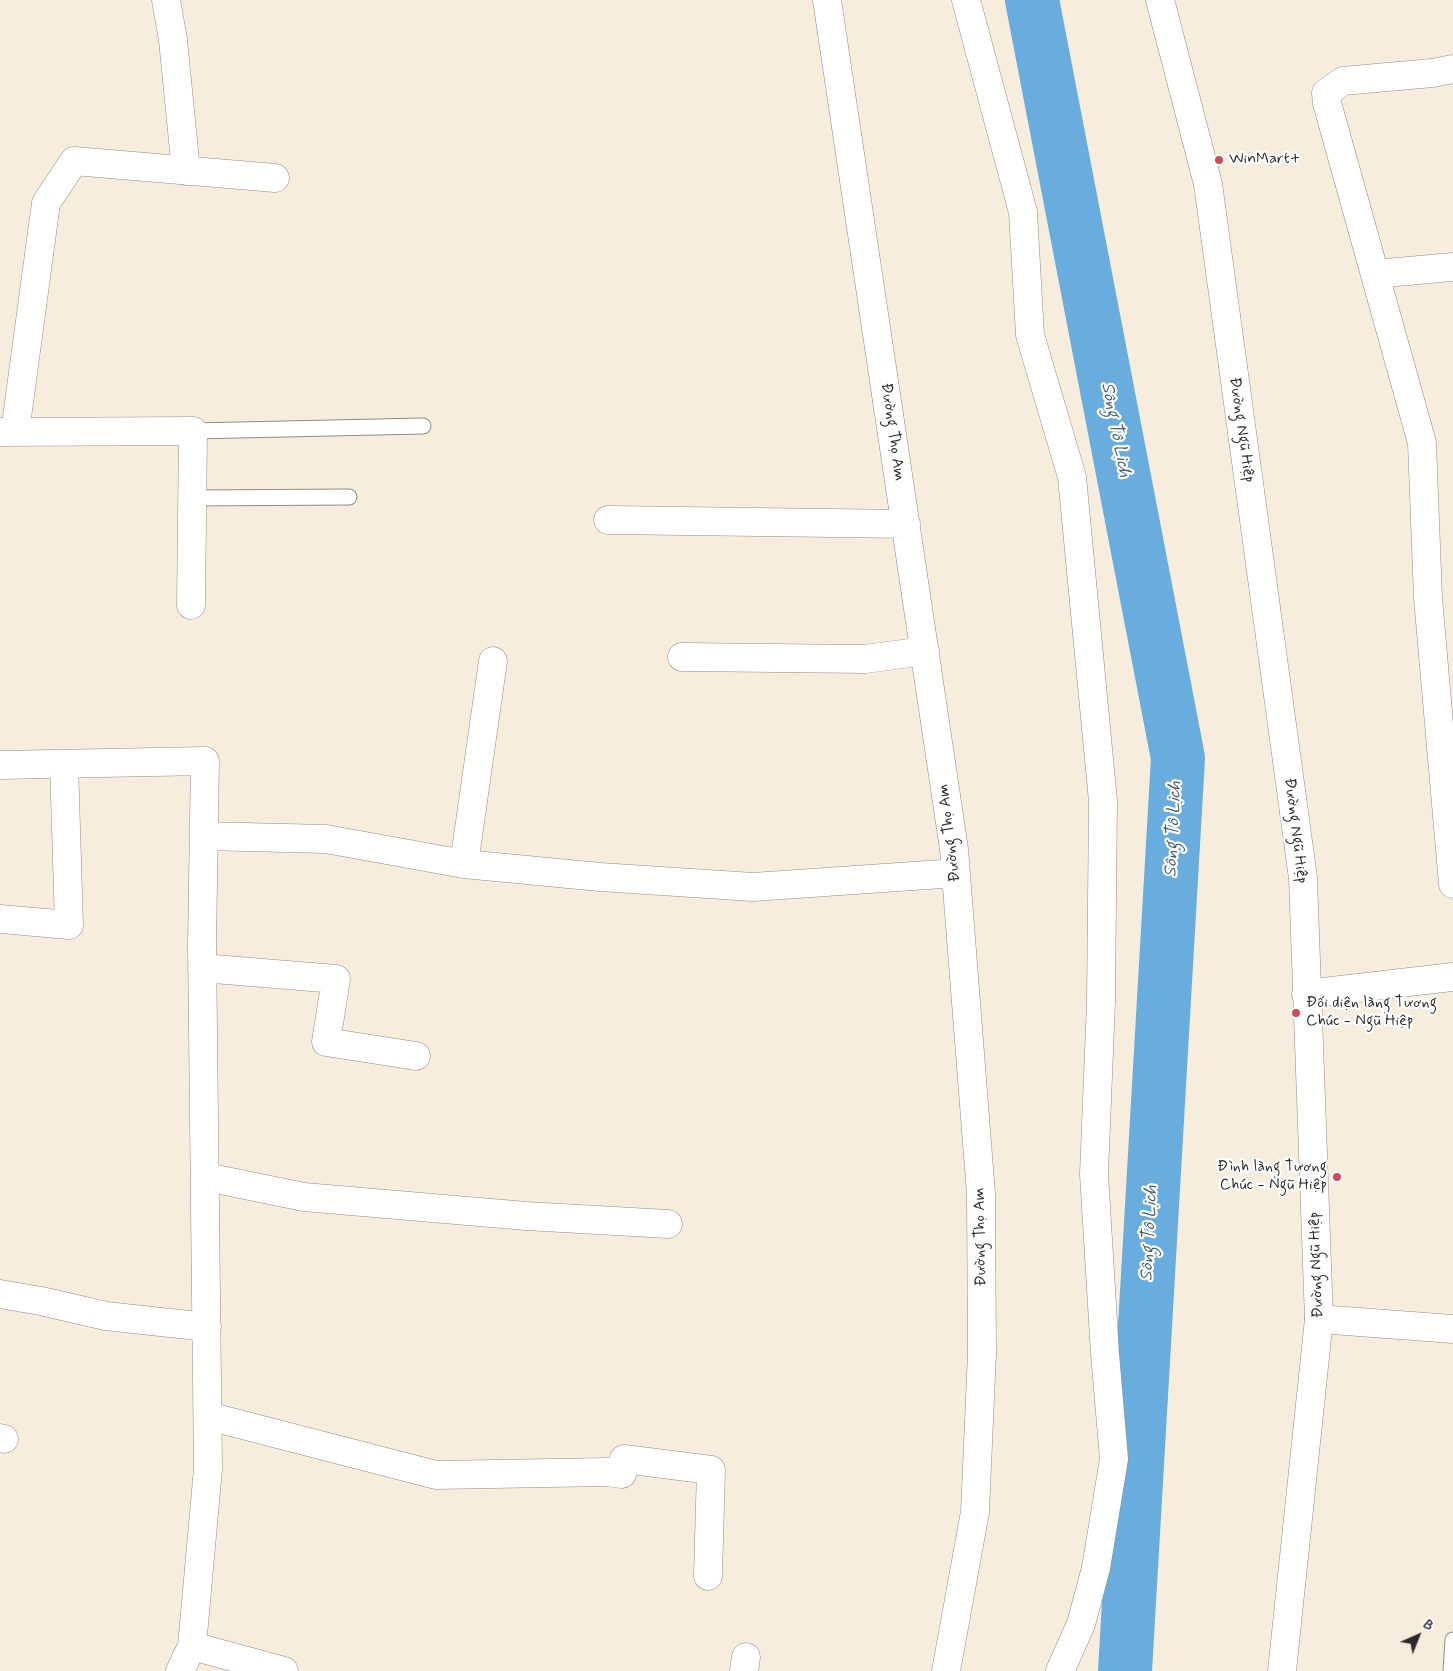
<!DOCTYPE html>
<html>
<head>
<meta charset="utf-8">
<style>
	body { margin:0 }
	#map { position:relative; width:1453px; height:1671px; overflow:hidden; background:#f7eddd; font-family:Mynerve,sans-serif }
	canvas { display:block }
	.north { position:absolute; left:1393px; top:1611px; width:50px; height:50px; -webkit-text-stroke:4px #fff; paint-order:stroke; rotate:44deg; font-size:14px; font-weight:700; line-height:20px; text-align:center; color:#2b2b2b }
	.north::after { content:''; display:block; margin:auto; width:18px; height:22px; background:#2b2b2b; clip-path:polygon(50% 0,100% 100%,50% 72%,0 100%) }
</style>
</head>
<body>
<div id="map">
<canvas width="1453" height="1671"></canvas>
<div class="north">B</div>
</div>
<script>
const c = document.querySelector('canvas').getContext('2d');
c.lineJoin = 'round';
function shape(rows) {
  const path = new Path2D();
  for (const r of rows) {
    path.moveTo(r[0], r[1]);
    for (let i = 2; i < r.length; i += 2) path.lineTo(r[i], r[i + 1]);
  }
  return path;
}
function trace(path, color, width, dash) {
  c.strokeStyle = color;
  c.lineWidth = width;
  c.lineCap = dash ? 'butt' : 'round';
  c.setLineDash(dash || []);
  c.stroke(path);
}
function write(font, color, halo, rows, align = 'center') {
  c.font = font + ' Mynerve,sans-serif';
  c.lineWidth = 4.5;
  c.setLineDash([]);
  c.textBaseline = 'middle';
  c.strokeStyle = halo;
  c.fillStyle = color;
  for (const [text, x, y, turn = 0] of rows) {
    c.save();
    c.translate(x, y);
    c.rotate((+turn || 0) * Math.PI / 180);
    c.textAlign = isNaN(turn) ? turn : align;
    if (halo) c.strokeText(text, 0, 0);
    c.fillText(text, 0, 0);
    c.restore();
  }
}
const river = shape([
	[1032,0,1178,758,1125,1671]
]);
const service = shape([
	[193,431,423,426],
	[192,498,349,497],
	[1451,1671,1453,1640]
]);
const minor = shape([
	[166,0,173,40,186,171],
	[827,0,954,849,981,1194,982,1353,975,1512,946,1671],
	[966,0,1023,212,1030,335,1072,477,1103,801,1101,1002,1094,1174,1105,1354,1114,1459,1096,1568,1081,1624,1060,1671],
	[1453,69,1432,73,1343,81,1326,93,1327,103,1422,443,1428,598,1453,884],
	[1375,274,1453,267],
	[0,432,193,431,191,605],
	[15,432,46,203,74,161,275,178],
	[608,520,906,524],
	[682,657,865,659,925,651],
	[0,765,205,761,202,944,208,1469,192,1646,180,1671],
	[204,836,326,839,464,864,600,877,753,887,942,874,956,877],
	[464,864,493,661],
	[0,919,69,925,64,764],
	[202,968,336,979,326,1042,416,1056],
	[1306,994,1453,977],
	[206,1177,304,1197,526,1216,668,1224],
	[0,1294,41,1301,106,1316,207,1327],
	[1319,1319,1453,1329],
	[208,1416,436,1475,607,1472,622,1474,624,1459,711,1470,708,1576],
	[0,1438,4,1439],
	[192,1646,284,1671],
	[744,1671,746,1657]
]);
const tertiary = shape([
	[1160,0,1208,184,1303,878,1319,1319,1282,1671]
]);
const markers = [
	[1219,160,5,"#d1495b"],
	[1296,1013,5,"#d1495b"],
	[1337,1177,5,"#d1495b"]
];
const poiNames = [
	["WinMart+",1229,160],
	["Đối diện làng Tương",1306,1004],
	["Chúc - Ngũ Hiệp",1306,1022],
	["Đình làng Tương",1327,1168,"right"],
	["Chúc - Ngũ Hiệp",1327,1186,"right"]
];
const streetNames = [
	["Đường Ngũ Hiệp",1241,430,82],
	["Đường Thọ Am",892,432,82],
	["Đường Ngũ Hiệp",1295,831,83],
	["Đường Thọ Am",950,833,-97],
	["Đường Thọ Am",981,1237,-91],
	["Đường Ngũ Hiệp",1317,1265,-92]
];
const waterNames = [
	["Sông Tô Lịch",1115,430,79],
	["Sông Tô Lịch",1174,829,-87],
	["Sông Tô Lịch",1150,1233,-87]
];
trace(river, '#68adde', 54);
trace(service, '#918c84', 17);
trace(minor, '#918c84', 29);
trace(tertiary, '#918c84', 29);
trace(service, '#fff', 15);
trace(minor, '#fff', 28);
trace(tertiary, '#fff', 28);
for (const [x, y, r, color] of markers) {
  const dot = new Path2D();
  dot.arc(x, y, r, 0, 2 * Math.PI);
  c.fillStyle = color;
  c.fill(dot);
  trace(dot, '#fff', 2);
}
write('16px', '#2b2b2b', '#fff', poiNames, 'left');
write('16px', '#2b2b2b', '#fff', streetNames);
write('italic 18px', '#435f73', '#fff', waterNames);
</script>
</body>
</html>
